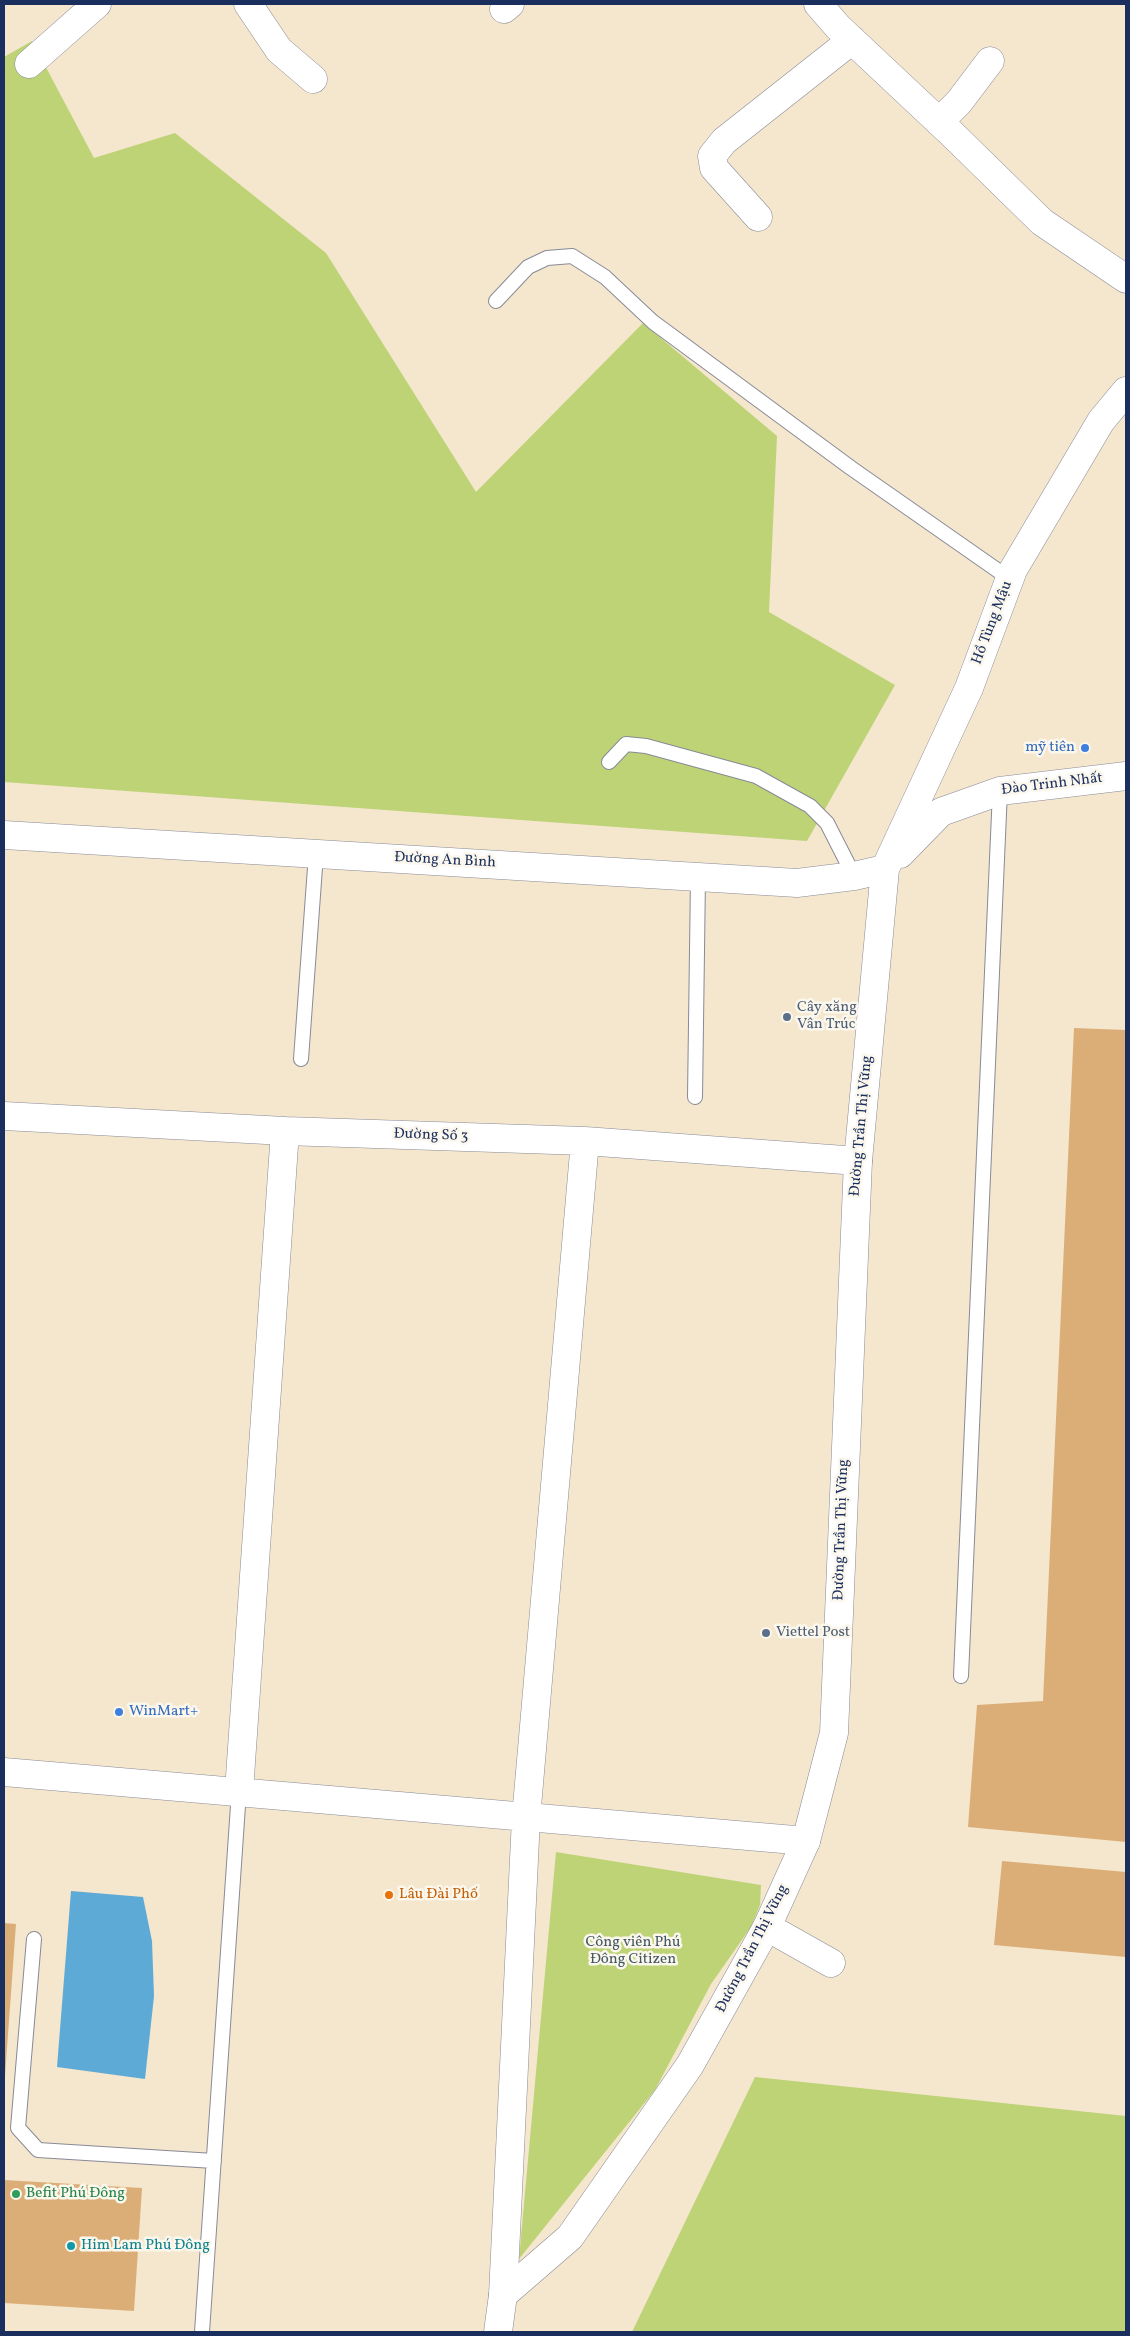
<!DOCTYPE html>
<html>
<head>
<meta charset="utf-8">
<style>
	body { margin:0 }
	#map { position:relative; width:1130px; height:2336px; overflow:hidden; background:#f5e6ce; font-family:Vollkorn,serif }
	canvas { display:block }
	.frame { position:absolute; inset:0; border:5px solid #1b2f5e; pointer-events:none }
</style>
</head>
<body>
<div id="map">
<canvas width="1130" height="2336"></canvas>
<div class="frame"></div>
</div>
<script>
const c = document.querySelector('canvas').getContext('2d');
c.lineJoin = 'round';
function fillPath(path, color) {
  c.fillStyle = color;
  c.fill(path, 'evenodd');
}
function shape(rows) {
  const path = new Path2D();
  for (const r of rows) {
    path.moveTo(r[0], r[1]);
    for (let i = 2; i < r.length; i += 2) path.lineTo(r[i], r[i + 1]);
  }
  return path;
}
function trace(path, color, width, dash) {
  c.strokeStyle = color;
  c.lineWidth = width;
  c.lineCap = dash ? 'butt' : 'round';
  c.setLineDash(dash || []);
  c.stroke(path);
}
function write(font, color, halo, rows, align = 'center') {
  c.font = font + ' Vollkorn,serif';
  c.lineWidth = 5;
  c.setLineDash([]);
  c.textBaseline = 'middle';
  c.strokeStyle = halo;
  c.fillStyle = color;
  for (const [text, x, y, turn = 0] of rows) {
    c.save();
    c.translate(x, y);
    c.rotate((+turn || 0) * Math.PI / 180);
    c.textAlign = isNaN(turn) ? turn : align;
    if (halo) c.strokeText(text, 0, 0);
    c.fillText(text, 0, 0);
    c.restore();
  }
}
const green = shape([
	[32,41,94,158,175,133,326,253,476,492,643,323,777,436,769,612,895,685,807,841,4,782,4,57],
	[556,1852,761,1885,760,1905,751,1927,711,1984,655,2090,519,2259],
	[755,2077,1126,2116,1126,2332,632,2332]
]);
const water = shape([
	[71,1891,143,1897,152,1941,154,1996,145,2079,57,2067]
]);
const building = shape([
	[1074,1028,1126,1030,1126,1842,968,1827,977,1705,1043,1701],
	[1002,1861,1126,1872,1126,1957,994,1945],
	[4,1923,16,1924,5,2076,4,2076],
	[4,2180,142,2188,134,2311,4,2303]
]);
const service = shape([
	[496,301,528,267,547,258,572,256,605,277,653,322,851,468,1010,579],
	[609,762,626,744,646,746,756,776,810,806,827,823,854,876],
	[301,1059,316,854],
	[695,1097,698,877],
	[961,1676,1000,791],
	[34,1939,18,2128,38,2150,214,2161],
	[202,2332,239,1791]
]);
const minor = shape([
	[248,4,279,50,313,79],
	[818,4,838,27,951,133,1042,222,1126,279],
	[504,9,510,4],
	[29,64,97,4],
	[939,122,959,102,990,61],
	[758,217,714,168,712,156,724,141,852,40],
	[4,1116,285,1131,585,1141,858,1161],
	[4,1772,806,1841],
	[239,1791,285,1131],
	[767,1927,831,1963],
	[503,2295,526,1818,585,1141]
]);
const tertiary = shape([
	[4,835,797,883,854,876,885,869],
	[900,854,941,812,1000,791,1126,776],
	[498,2332,503,2295,570,2237,690,2065,767,1927,806,1841,834,1733,858,1161,885,869,969,688,1013,570,1101,421,1126,391]
]);
const markers = [
	[1085,748,5,"#3f7fe0"],
	[787,1017,5,"#5c6f8a"],
	[766,1633,5,"#5c6f8a"],
	[119,1712,5,"#3f7fe0"],
	[389,1895,5,"#e8710a"],
	[16,2194,5,"#2e9e5b"],
	[71,2246,5,"#0f9aa8"]
];
const streetNames = [
	["Hồ Tùng Mậu",993,623,-69],
	["Đào Trinh Nhất",1052,785,-7],
	["Đường An Bình",445,861,3],
	["Đường Trần Thị Vững",862,1126,-85],
	["Đường Số 3",431,1136,2],
	["Đường Trần Thị Vững",842,1530,-88],
	["Đường Trần Thị Vững",753,1949,-63]
];
const shopNames = [
	["mỹ tiên",1075,748],
	["WinMart+",129,1712,"left"]
];
const serviceNames = [
	["Cây xăng",797,1008],
	["Vân Trúc",797,1025],
	["Viettel Post",776,1633]
];
const foodNames = [
	["Lâu Đài Phố",399,1895]
];
const parkNames = [
	["Công viên Phú",633,1943],
	["Đông Citizen",633,1960]
];
const leisureNames = [
	["Befit Phú Đông",26,2194]
];
const cultureNames = [
	["Him Lam Phú Đông",81,2246]
];
fillPath(green, '#bdd376');
fillPath(water, '#5eaad7');
fillPath(building, '#dbae78');
trace(service, '#888a96', 16);
trace(minor, '#888a96', 29);
trace(tertiary, '#888a96', 29);
trace(service, '#fff', 14);
trace(minor, '#fff', 28);
trace(tertiary, '#fff', 28);
for (const [x, y, r, color] of markers) {
  const dot = new Path2D();
  dot.arc(x, y, r, 0, 2 * Math.PI);
  c.fillStyle = color;
  c.fill(dot);
  trace(dot, '#fbf7ec', 2);
}
write('15px', '#1b2f5e', '#fbf7ec', streetNames);
write('15px', '#366cbe', '#fbf7ec', shopNames, 'right');
write('15px', '#4e5e75', '#fbf7ec', serviceNames, 'left');
write('15px', '#c56008', '#fbf7ec', foodNames, 'left');
write('15px', '#445864', '#fbf7ec', parkNames);
write('15px', '#27864d', '#fbf7ec', leisureNames, 'left');
write('15px', '#0d838f', '#fbf7ec', cultureNames, 'left');
</script>
</body>
</html>
